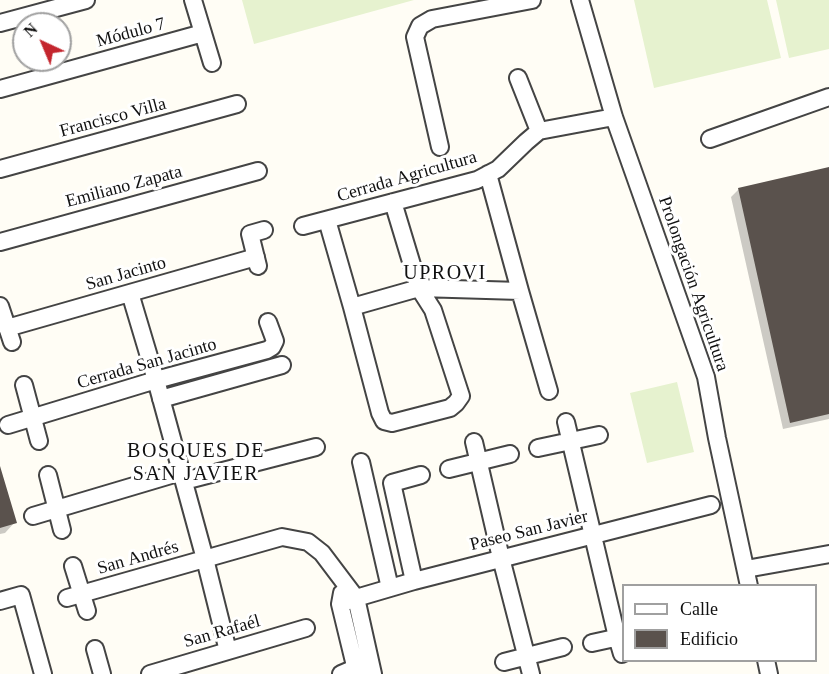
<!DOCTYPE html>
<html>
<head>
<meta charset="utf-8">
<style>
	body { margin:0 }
	#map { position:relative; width:829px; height:674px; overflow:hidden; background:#fffdf5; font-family:"Times New Roman",serif }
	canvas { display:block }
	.legend { position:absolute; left:622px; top:584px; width:195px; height:78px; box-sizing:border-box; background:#fff; border:2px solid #a0a0a0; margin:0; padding:8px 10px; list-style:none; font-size:18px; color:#111 }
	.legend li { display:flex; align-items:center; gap:12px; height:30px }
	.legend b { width:30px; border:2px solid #a0a0a0 }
	.north { position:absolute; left:12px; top:12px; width:60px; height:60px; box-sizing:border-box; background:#fff; border:2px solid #a0a0a0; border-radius:50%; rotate:316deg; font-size:16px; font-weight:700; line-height:24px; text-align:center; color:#111 }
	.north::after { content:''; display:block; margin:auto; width:21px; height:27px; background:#c4262e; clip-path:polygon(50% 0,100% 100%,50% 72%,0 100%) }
</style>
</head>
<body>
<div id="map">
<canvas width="829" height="674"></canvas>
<ul class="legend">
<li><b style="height:8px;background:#fff"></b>Calle</li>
<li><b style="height:16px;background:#5a524d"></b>Edificio</li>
</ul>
<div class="north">N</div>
</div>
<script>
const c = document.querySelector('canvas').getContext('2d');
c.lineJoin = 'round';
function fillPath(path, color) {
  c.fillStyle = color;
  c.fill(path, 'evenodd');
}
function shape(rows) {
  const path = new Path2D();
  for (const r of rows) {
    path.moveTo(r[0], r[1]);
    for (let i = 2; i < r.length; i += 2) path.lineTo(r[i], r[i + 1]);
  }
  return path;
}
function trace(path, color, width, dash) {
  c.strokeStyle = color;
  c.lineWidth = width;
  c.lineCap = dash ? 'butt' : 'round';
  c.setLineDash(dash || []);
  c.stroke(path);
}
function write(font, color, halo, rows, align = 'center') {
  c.font = font + ' "Times New Roman",serif';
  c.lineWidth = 6;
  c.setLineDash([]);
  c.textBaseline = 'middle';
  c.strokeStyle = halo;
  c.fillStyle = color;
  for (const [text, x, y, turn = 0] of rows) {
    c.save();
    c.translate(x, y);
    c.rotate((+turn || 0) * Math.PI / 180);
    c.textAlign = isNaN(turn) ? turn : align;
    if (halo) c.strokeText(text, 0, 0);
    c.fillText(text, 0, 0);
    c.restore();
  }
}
const pitch = shape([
	[242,0,414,0,254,44],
	[634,0,767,0,781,58,654,88],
	[776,0,829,0,829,49,789,58],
	[677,382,694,452,647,463,630,393]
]);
const shadow = shape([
	[829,169,829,419,783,429,731,197,738,190],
	[0,469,15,522,5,533,0,534]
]);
const building = shape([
	[829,167,829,414,790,423,738,188],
	[0,466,17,523,0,528]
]);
const minor = shape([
	[193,0,212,63],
	[580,0,614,117,706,377,717,438,749,586],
	[0,23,86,0],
	[518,78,539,131],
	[0,89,203,33],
	[710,139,829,97],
	[440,147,415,37,420,26,432,19,532,0],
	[0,169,237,104],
	[488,174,520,291,549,391],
	[327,220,352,307,380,413,384,421,392,423,450,408,456,403,461,396,433,310,419,288,393,202],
	[303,226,477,180,498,169,526,142,539,131,614,117],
	[0,242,258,171],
	[258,266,250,234,264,230],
	[130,293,156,380,205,559,228,651],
	[0,306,12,342],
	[352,307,419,288,520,291],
	[7,328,256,257],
	[24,385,39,441],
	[161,399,282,365],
	[566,422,617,637,622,654],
	[8,425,156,380,267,350,272,347,275,341,268,322],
	[474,442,501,558,531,674],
	[538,448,599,435],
	[361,462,390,588],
	[449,469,510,454],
	[48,475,62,530],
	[184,481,316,447],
	[33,516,181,472],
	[73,566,87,611],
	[746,569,829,554],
	[414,581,392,483,421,475],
	[342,593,340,604,357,674],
	[67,598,282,537,308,542,322,553,356,598,373,674],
	[0,601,21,595,43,674],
	[340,604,356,598,414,581,711,505],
	[592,643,624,636],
	[95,649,102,674],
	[766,660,769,674],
	[504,662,563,647],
	[150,674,306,628],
	[341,674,355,668]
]);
const streetNames = [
	["Módulo 7",131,33,-15],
	["Francisco Villa",113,118,-15],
	["Cerrada Agricultura",407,177,-16],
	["Emiliano Zapata",124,187,-15],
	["San Jacinto",126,274,-16],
	["Prolongación Agricultura",693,284,71],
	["Cerrada San Jacinto",147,364,-16],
	["Paseo San Javier",529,531,-14],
	["San Andrés",138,558,-16],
	["San Rafaél",222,632,-16]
];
const neighbourhoodNames = [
	["UPROVI",445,274],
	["BOSQUES DE",196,452],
	["SAN JAVIER",196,475]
];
fillPath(pitch, '#e6f2cf');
fillPath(shadow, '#0003');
fillPath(building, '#5a524d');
trace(minor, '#444', 20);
trace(minor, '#fff', 16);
write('18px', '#111', '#fff', streetNames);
c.letterSpacing = '1.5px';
write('20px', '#111', '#fff', neighbourhoodNames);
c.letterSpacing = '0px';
</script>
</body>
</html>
